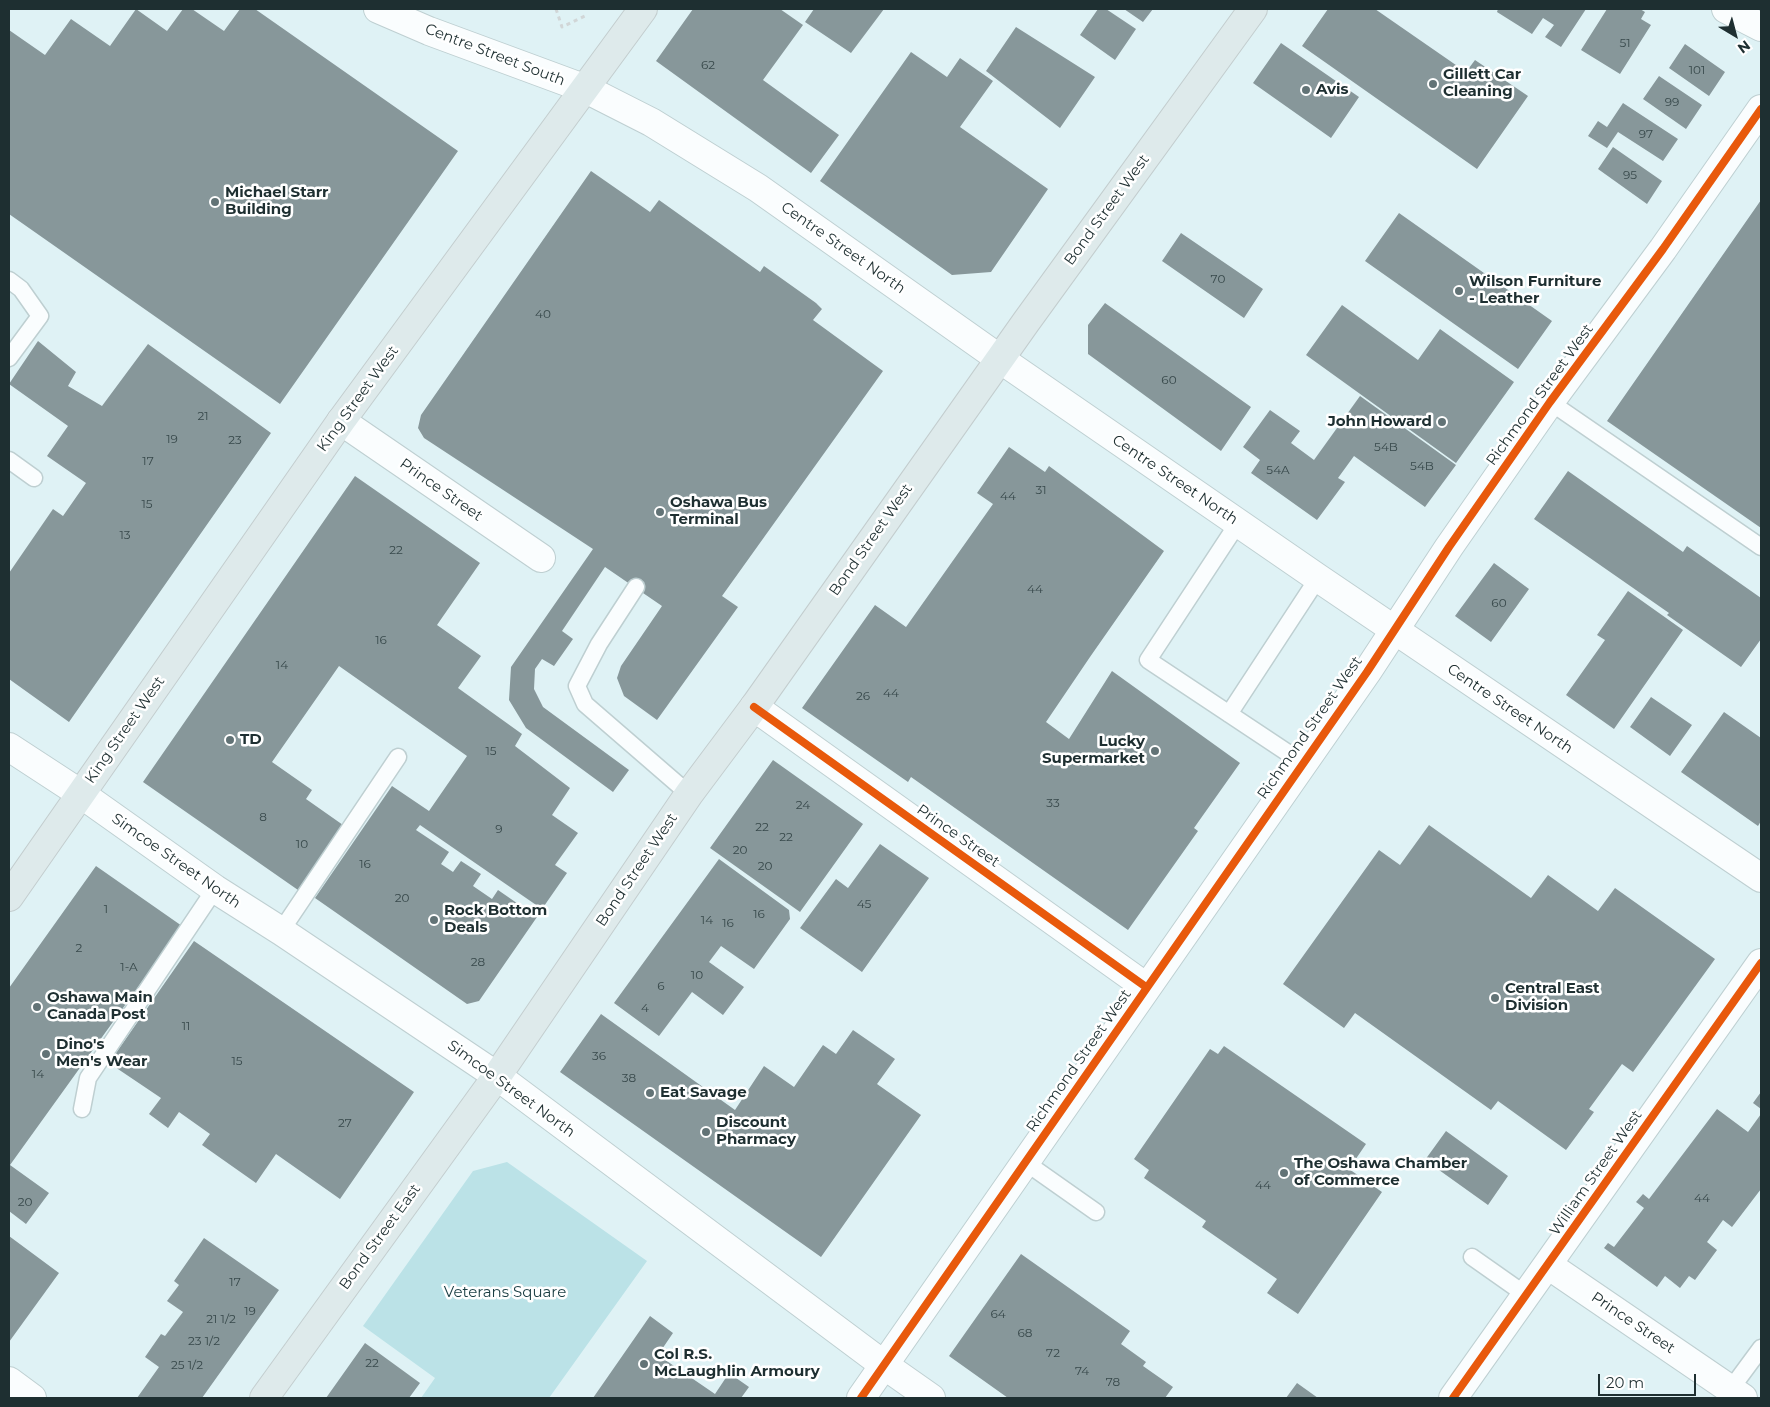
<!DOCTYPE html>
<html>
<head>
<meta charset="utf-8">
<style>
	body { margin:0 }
	#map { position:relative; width:1770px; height:1407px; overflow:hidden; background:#dff2f5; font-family:Montserrat,sans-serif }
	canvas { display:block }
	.frame { position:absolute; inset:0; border:10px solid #1e2f31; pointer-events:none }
	.north { position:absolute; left:1710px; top:10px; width:50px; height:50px; -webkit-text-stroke:4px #fff; paint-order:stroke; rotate:143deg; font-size:14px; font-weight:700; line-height:20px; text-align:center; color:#1e2f31 }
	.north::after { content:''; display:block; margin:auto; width:18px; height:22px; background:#1e2f31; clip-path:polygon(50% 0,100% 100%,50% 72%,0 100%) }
	.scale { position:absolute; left:1598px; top:1374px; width:98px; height:22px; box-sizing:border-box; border:2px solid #1e2f31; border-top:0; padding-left:6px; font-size:15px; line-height:18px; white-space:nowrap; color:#1e2f31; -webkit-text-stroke:4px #fff; paint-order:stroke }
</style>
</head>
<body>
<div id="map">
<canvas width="1770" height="1407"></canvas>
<div class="frame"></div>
<div class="north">N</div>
<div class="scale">20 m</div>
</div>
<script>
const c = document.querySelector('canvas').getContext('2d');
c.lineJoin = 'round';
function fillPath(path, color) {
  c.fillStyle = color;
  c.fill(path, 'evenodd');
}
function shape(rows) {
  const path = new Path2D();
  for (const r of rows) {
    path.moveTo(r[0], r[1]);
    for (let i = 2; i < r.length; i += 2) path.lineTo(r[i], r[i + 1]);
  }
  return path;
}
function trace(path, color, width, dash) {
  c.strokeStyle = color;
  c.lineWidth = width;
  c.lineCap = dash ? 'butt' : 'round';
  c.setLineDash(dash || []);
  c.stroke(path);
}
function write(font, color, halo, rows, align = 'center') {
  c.font = font + ' Montserrat,sans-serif';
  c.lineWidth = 5;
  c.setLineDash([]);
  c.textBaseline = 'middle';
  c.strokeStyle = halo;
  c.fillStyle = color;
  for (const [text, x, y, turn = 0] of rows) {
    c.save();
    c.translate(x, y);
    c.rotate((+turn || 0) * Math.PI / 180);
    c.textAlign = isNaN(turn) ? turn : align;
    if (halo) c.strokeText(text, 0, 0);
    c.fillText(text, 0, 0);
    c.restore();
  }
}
const green = shape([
	[507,1162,647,1261,549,1398,421,1398,435,1378,363,1326,473,1171]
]);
const building = shape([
	[136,9,167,31,183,9,192,9,224,31,240,9,255,9,458,151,280,404,9,214,9,30,45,55,71,19,110,46],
	[693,9,780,9,803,25,763,80,839,135,811,173,656,61],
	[814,9,884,9,851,53,805,22],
	[1098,9,1106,9,1136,29,1115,60,1080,35],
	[1124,9,1153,9,1143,22],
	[1328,9,1375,9,1466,72,1475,60,1528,96,1477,169,1302,46],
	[1498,9,1586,9,1561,47,1545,37,1554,25,1543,18,1532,34,1497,12],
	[1607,9,1640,9,1645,12,1641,19,1651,25,1620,74,1581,50],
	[1016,27,1095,77,1060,128,986,71],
	[1281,43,1359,97,1331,138,1253,83],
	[1685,44,1725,72,1709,96,1669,68],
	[911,52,947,77,960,58,993,81,960,127,1048,189,991,272,952,275,820,181],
	[1659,76,1702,105,1686,129,1643,99],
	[1623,103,1678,139,1663,161,1618,132,1607,148,1588,136,1598,121,1607,127],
	[1613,147,1662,181,1647,204,1598,169],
	[591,171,650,212,659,200,760,272,764,266,816,303,822,309,813,320,883,371,722,596,738,607,657,720,624,696,617,678,621,666,662,606,605,567,562,631,573,639,554,666,542,659,535,669,534,689,543,707,629,770,613,792,526,728,509,700,511,667,593,549,424,438,418,428,421,415],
	[1761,200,1761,528,1607,421],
	[1399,213,1552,321,1518,369,1365,261],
	[1181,233,1263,289,1244,318,1162,261],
	[1105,303,1251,407,1221,451,1088,354,1088,325],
	[1342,305,1418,360,1440,329,1514,382,1456,463,1306,355],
	[38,341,76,372,68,386,102,406,148,344,271,433,69,722,9,679,9,573,53,509,63,516,86,483,47,456,68,426,9,384],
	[1360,396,1456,465,1425,507,1354,456,1338,478,1345,482,1317,520,1251,473,1260,460,1243,447,1270,410,1300,431,1291,443,1314,460],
	[1009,447,1045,472,1049,466,1164,551,1090,657,1046,722,1069,739,1112,671,1240,763,1194,828,1198,831,1128,930,911,777,908,782,802,708,875,605,906,627,993,504,977,493],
	[1568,471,1683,552,1687,546,1761,598,1761,639,1741,667,1667,615,1669,613,1534,519],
	[355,476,480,563,437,625,481,656,458,688,522,734,515,746,570,788,552,815,578,833,555,865,567,873,542,909,420,825,416,830,449,852,441,864,453,872,461,861,481,874,473,886,492,899,498,890,537,917,479,1001,467,1004,315,898,392,786,429,811,467,756,339,666,272,762,312,790,306,799,343,825,298,890,143,782],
	[1494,563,1529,589,1491,642,1455,616],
	[1628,591,1683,630,1614,729,1566,695,1605,640,1597,635],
	[1651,697,1692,725,1670,756,1630,727],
	[1724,712,1761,738,1761,821,1758,826,1681,772],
	[773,760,863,824,800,912,710,848],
	[1429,825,1531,898,1548,875,1598,911,1615,888,1715,959,1633,1072,1622,1064,1589,1109,1594,1112,1566,1150,1498,1101,1491,1110,1355,1013,1344,1028,1283,984,1379,850,1400,865],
	[880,844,929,878,862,972,800,928,836,879,848,888],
	[719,859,789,910,790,919,754,969,721,946,709,962,744,987,723,1015,692,992,659,1036,614,1003],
	[96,866,182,926,10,1165,49,1193,26,1224,9,1211,9,988],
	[194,941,414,1092,340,1199,276,1154,256,1183,202,1145,210,1134,179,1112,168,1128,149,1114,161,1098,109,1063],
	[601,1014,735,1110,764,1066,794,1087,823,1045,836,1054,853,1030,895,1059,877,1084,921,1115,821,1257,560,1072],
	[1224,1046,1366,1144,1349,1169,1382,1192,1298,1314,1267,1293,1277,1279,1202,1227,1206,1221,1144,1178,1149,1170,1134,1159,1210,1049,1218,1054],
	[1761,1092,1761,1109,1753,1103],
	[1717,1109,1748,1132,1761,1114,1761,1189,1732,1227,1723,1220,1707,1242,1717,1250,1695,1280,1689,1276,1680,1288,1665,1276,1657,1287,1604,1248,1608,1243,1614,1247,1644,1208,1636,1202,1643,1194,1649,1199],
	[1446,1131,1508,1176,1488,1205,1425,1160],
	[9,1236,59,1273,9,1342],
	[204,1238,279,1290,202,1398,137,1398,159,1367,145,1357,161,1334,165,1336,183,1312,167,1301,179,1285,174,1281],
	[1021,1254,1130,1331,1121,1344,1146,1362,1143,1366,1173,1387,1165,1398,1008,1398,949,1356],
	[650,1316,673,1333,658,1355,715,1394,729,1373,749,1387,741,1398,593,1398],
	[365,1343,420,1383,409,1398,326,1398],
	[1297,1383,1318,1398,1286,1398]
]);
const path = shape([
	[556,9,562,27,587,15]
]);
const service = shape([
	[9,280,21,289,40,316,9,358],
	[1550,402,1761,547],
	[9,460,34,478],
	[1238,523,1148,660,1303,763],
	[636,587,599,644,577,686,585,704,689,794],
	[1229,714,1318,578],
	[281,931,398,757],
	[82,1109,88,1078,215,889],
	[1025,1162,1096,1212],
	[1472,1257,1526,1295],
	[1730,1390,1761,1348]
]);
const minor = shape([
	[1726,9,1761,27],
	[341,421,541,558],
	[754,707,1146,987],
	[1548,1265,1743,1398],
	[9,1381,32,1398],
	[861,1398,1367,672,1449,547,1550,402,1663,249,1761,109],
	[1453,1398,1761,963]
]);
const secondary = shape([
	[378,9,429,31,586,89,651,122,758,188,1000,359,1318,578,1761,878],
	[9,747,81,794,215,889,281,931,497,1076,884,1365,931,1398]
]);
const primary = shape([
	[9,897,341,421,643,9],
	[264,1398,497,1076,689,794,754,707,1026,322,1253,9]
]);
const cycleway = shape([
	[754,707,1146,987],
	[861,1398,1367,672,1449,547,1550,402,1663,249,1761,109],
	[1453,1398,1761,963]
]);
const markers = [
	[1433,84,5,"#627376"],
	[1306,90,5,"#627376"],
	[215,202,5,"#627376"],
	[1459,291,5,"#627376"],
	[1442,422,5,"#627376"],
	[660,512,5,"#627376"],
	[230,740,5,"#627376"],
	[1155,751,5,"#627376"],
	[434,920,5,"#627376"],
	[1495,998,5,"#627376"],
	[37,1007,5,"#627376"],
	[46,1054,5,"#627376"],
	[650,1093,5,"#627376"],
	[706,1132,5,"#627376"],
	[1284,1173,5,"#627376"],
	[644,1364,5,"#627376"]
];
const numberNames = [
	["51",1625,43],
	["62",708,65],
	["101",1697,70],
	["99",1672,102],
	["97",1646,134],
	["95",1630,175],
	["70",1218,279],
	["40",543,314],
	["60",1169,380],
	["21",203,416],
	["19",172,439],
	["23",235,440],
	["54B",1386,447],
	["17",148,461],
	["54B",1422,466],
	["54A",1278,470],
	["31",1041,490],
	["44",1008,496],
	["15",147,504],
	["13",125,535],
	["22",396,550],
	["44",1035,589],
	["60",1499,603],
	["16",381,640],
	["14",282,665],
	["44",891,693],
	["26",863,696],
	["15",491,751],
	["33",1053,803],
	["24",803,805],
	["8",263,817],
	["22",762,827],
	["9",499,829],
	["22",786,837],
	["10",302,844],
	["20",740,850],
	["16",365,864],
	["20",765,866],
	["20",402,898],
	["45",864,904],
	["1",106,909],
	["16",759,914],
	["14",707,920],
	["16",728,923],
	["2",79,948],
	["28",478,962],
	["1-A",129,967],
	["10",697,975],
	["6",661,986],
	["4",645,1008],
	["11",186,1026],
	["36",599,1056],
	["15",237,1061],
	["14",38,1074],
	["38",629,1078],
	["27",345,1123],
	["44",1263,1185],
	["44",1702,1198],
	["20",25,1202],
	["17",235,1282],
	["19",250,1311],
	["64",998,1314],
	["21 1/2",221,1319],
	["68",1025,1333],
	["23 1/2",204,1341],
	["72",1053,1353],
	["22",372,1363],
	["25 1/2",187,1365],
	["74",1082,1371],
	["78",1113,1382]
];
const streetNames = [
	["Centre Street South",495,55,21],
	["Bond Street West",1107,210,-54],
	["Centre Street North",843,248,35],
	["Richmond Street West",1540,395,-54],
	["King Street West",358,399,-54],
	["Centre Street North",1175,480,34],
	["Prince Street",441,490,35],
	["Bond Street West",871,540,-55],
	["Centre Street North",1510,709,34],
	["Richmond Street West",1310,728,-55],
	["King Street West",125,730,-55],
	["Prince Street",958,836,35],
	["Simcoe Street North",176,861,35],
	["Bond Street West",637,870,-56],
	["Richmond Street West",1079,1061,-55],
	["Simcoe Street North",511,1089,36],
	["William Street West",1596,1173,-55],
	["Bond Street East",380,1237,-54],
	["Prince Street",1633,1323,34]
];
const poiNames = [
	["Gillett Car",1443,75],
	["Cleaning",1443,92],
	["Avis",1316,90],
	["Michael Starr",225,193],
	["Building",225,210],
	["Wilson Furniture",1469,282],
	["- Leather",1469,299],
	["John Howard",1432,422,"right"],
	["Oshawa Bus",670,503],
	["Terminal",670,520],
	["TD",240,740],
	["Lucky",1145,742,"right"],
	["Supermarket",1145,759,"right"],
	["Rock Bottom",444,911],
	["Deals",444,928],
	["Central East",1505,989],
	["Division",1505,1006],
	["Oshawa Main",47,998],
	["Canada Post",47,1015],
	["Dino's",56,1045],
	["Men's Wear",56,1062],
	["Eat Savage",660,1093],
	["Discount",716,1123],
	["Pharmacy",716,1140],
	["The Oshawa Chamber",1294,1164],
	["of Commerce",1294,1181],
	["Col R.S.",654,1355],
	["McLaughlin Armoury",654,1372]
];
const parkNames = [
	["Veterans Square",505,1293]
];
fillPath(green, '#bbe2e7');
fillPath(building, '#87979a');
trace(service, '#becfd1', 19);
trace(minor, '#becfd1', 30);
trace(secondary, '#becfd1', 30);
trace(primary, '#c3cdce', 30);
trace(path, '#d1d6d7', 3, [4, 4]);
trace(service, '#fafdfe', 16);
trace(minor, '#fafdfe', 28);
trace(secondary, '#fafdfe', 28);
trace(primary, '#deeaeb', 28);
trace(cycleway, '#e8590c', 8);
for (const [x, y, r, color] of markers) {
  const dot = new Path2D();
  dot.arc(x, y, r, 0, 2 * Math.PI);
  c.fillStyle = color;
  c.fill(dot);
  trace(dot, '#fff', 2);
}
write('12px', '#38494b', null, numberNames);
write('15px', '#1e2f31', '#fff', streetNames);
write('bold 15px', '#1e2f31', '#fff', poiNames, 'left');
write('15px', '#193d42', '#fff', parkNames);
</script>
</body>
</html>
